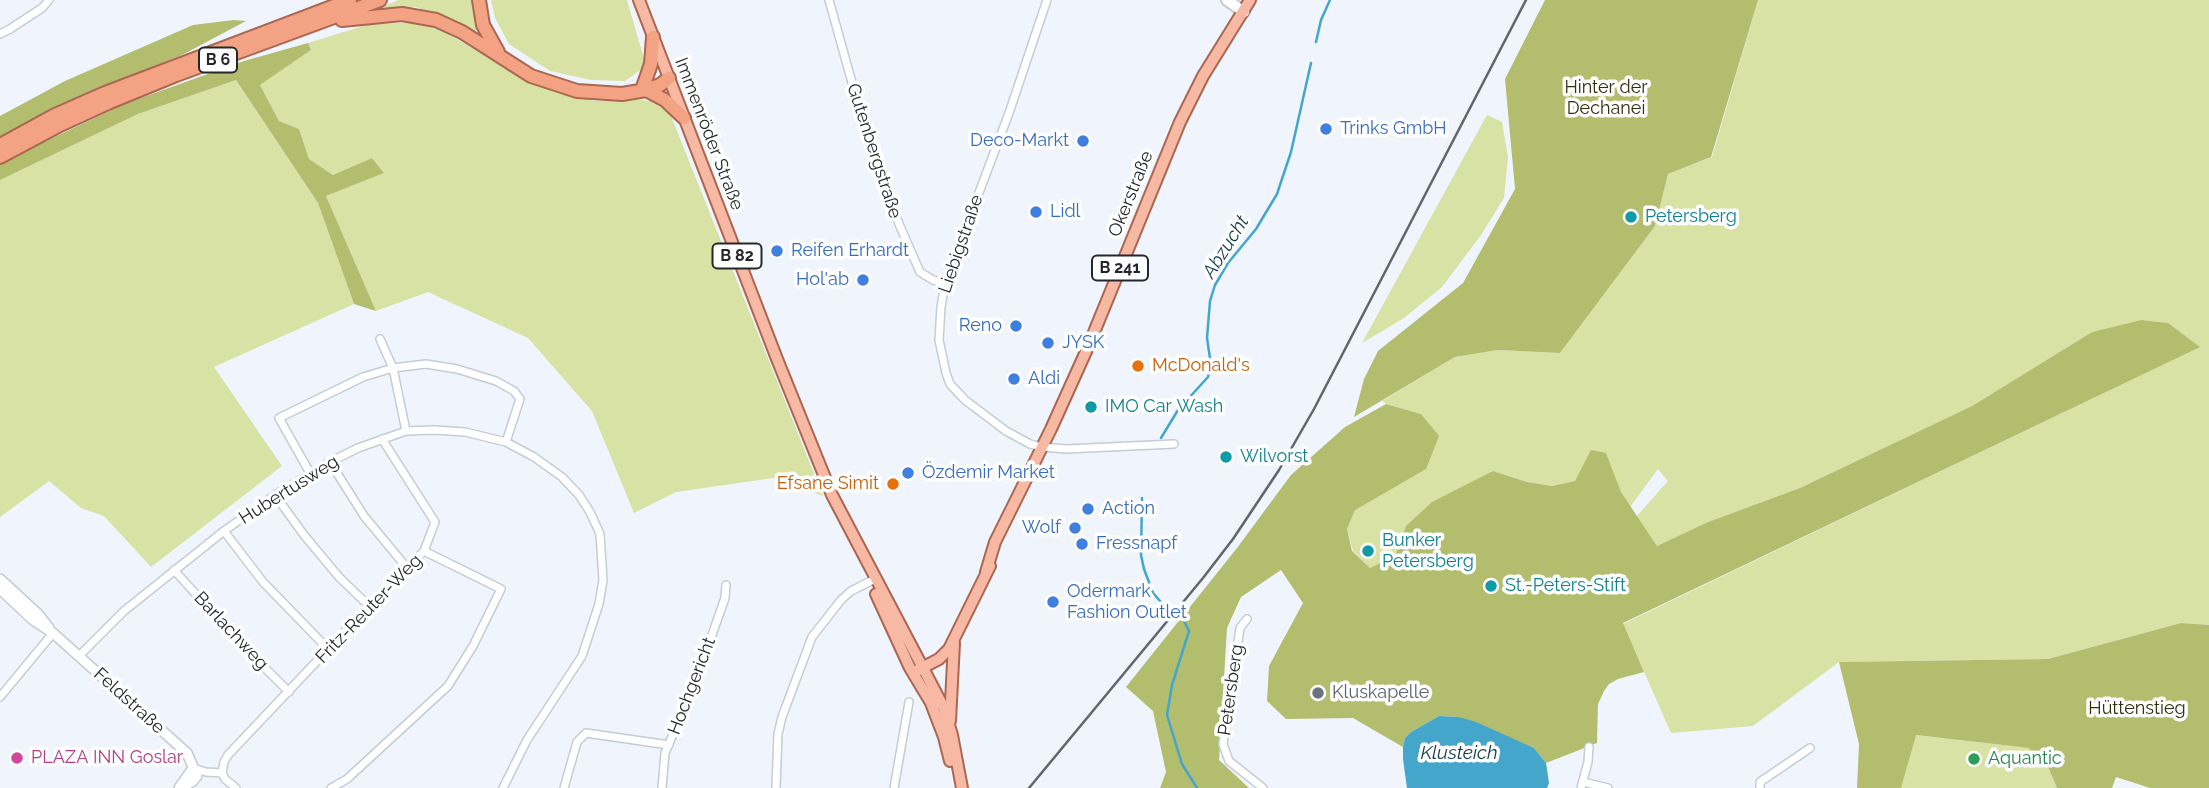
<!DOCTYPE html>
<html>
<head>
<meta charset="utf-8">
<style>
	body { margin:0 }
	canvas { display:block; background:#eff4fd }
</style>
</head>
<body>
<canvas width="2209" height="788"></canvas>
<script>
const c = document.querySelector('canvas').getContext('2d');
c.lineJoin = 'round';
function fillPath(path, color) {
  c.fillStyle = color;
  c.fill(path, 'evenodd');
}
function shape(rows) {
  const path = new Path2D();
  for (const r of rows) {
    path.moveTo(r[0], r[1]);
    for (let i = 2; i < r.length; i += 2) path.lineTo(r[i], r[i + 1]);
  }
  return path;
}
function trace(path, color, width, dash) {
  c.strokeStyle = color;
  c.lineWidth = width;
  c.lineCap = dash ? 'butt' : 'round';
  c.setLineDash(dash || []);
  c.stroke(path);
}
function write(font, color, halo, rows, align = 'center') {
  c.font = font + ' Raleway,sans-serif';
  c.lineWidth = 7;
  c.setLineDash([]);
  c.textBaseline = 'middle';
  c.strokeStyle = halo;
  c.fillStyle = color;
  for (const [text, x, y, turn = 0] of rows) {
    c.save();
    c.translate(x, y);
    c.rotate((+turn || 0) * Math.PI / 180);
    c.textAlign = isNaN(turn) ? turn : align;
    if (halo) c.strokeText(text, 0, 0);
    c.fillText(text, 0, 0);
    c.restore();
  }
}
const green = shape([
	[398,0,474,0,476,32,416,7,374,11],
	[491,0,627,0,646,66,625,81,591,80,550,71,509,44,495,18],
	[1758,0,2209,0,2209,625,2181,623,2048,659,1839,662,1753,726,1671,733,1623,624,2199,347,2168,323,2141,320,2092,332,1972,406,1800,488,1708,522,1657,546,1637,516,1668,481,1658,469,1630,507,1621,492,1606,454,1575,481,1552,486,1527,482,1493,471,1406,526,1395,556,1370,568,1353,551,1347,529,1355,510,1421,414,1386,404,1382,401,1455,357,1498,350,1560,353,1655,226,1668,174,1712,157],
	[412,22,432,26,453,37,533,84,594,101,635,99,658,102,671,116,823,496,773,478,676,492,634,513,592,411,528,338,428,292,376,311,326,196,384,173,372,158,333,175,309,159,299,129,279,121,260,85,311,50,308,43,366,25],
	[236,80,318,203,354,304,214,367,282,466,151,567,104,516,81,508,49,481,0,517,0,180,138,114],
	[1487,115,1502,122,1508,157,1504,198,1481,235,1442,287,1404,318,1362,343],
	[1915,735,2030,748,2049,769,2057,788,1901,788]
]);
const forest = shape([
	[1545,0,1758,0,1711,157,1668,174,1655,226,1560,353,1498,350,1455,357,1354,417,1364,379,1378,351,1463,283,1515,189,1505,79],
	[234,20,246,21,182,55,75,99,0,137,0,116,65,81,193,25],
	[308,43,311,50,260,85,279,121,299,129,309,159,333,175,372,158,384,173,326,196,376,311,354,304,318,203,236,80,138,114,0,180,0,163,124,104,244,61],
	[2141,320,2168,323,2200,347,1623,623,1644,672,1618,679,1609,684,1604,691,1598,704,1597,743,1546,763,1534,748,1459,717,1439,716,1411,732,1405,738,1403,747,1353,718,1286,719,1267,701,1269,666,1303,603,1281,570,1241,597,1227,628,1219,760,1249,788,1160,788,1166,772,1153,711,1126,687,1237,548,1291,475,1345,427,1386,404,1421,414,1439,436,1426,469,1355,510,1347,529,1352,551,1370,568,1395,556,1406,526,1432,502,1493,471,1527,482,1552,486,1575,481,1591,450,1606,453,1621,492,1657,546,1708,522,1800,488,1972,406,2092,332],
	[2181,623,2209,625,2209,788,2150,788,2116,777,2112,788,2057,788,2049,769,2029,748,1916,735,1901,788,1857,788,1859,744,1839,662,2048,659]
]);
const water = shape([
	[1439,716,1459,717,1476,722,1534,748,1546,763,1549,783,1547,788,1407,788,1403,759,1403,747,1405,738,1411,732]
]);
const stream = shape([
	[1316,42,1321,20,1330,0],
	[1161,438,1178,410,1208,377,1211,365,1207,338,1210,301,1215,285,1228,263,1256,229,1277,194,1291,152,1311,63],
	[1142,498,1141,555,1144,569,1153,593,1168,610],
	[1184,621,1189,631,1172,685,1167,715,1182,764,1197,788]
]);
const minor = shape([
	[829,0,868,140,899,224,920,272,933,280,945,283],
	[1047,0,1009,113,945,283,941,307,939,340,946,373,950,384,965,400,1006,431,1030,444,1042,447,1066,449,1174,444],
	[0,34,10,29,42,8,49,0],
	[380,339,393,368,406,431],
	[382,439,435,522,424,551],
	[330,462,364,516,407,568],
	[310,473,279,418,363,377,393,368,426,364,457,369,496,381,514,391,520,399,506,442],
	[275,495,304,535,339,577,369,606],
	[224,531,263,582,329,650],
	[174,570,240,643,289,692],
	[1247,619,1240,628,1223,744,1229,761,1263,788],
	[79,656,124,611,224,531,275,495,330,462,358,448,406,431,434,430,465,432,506,442,534,457,562,477,579,495,590,512,600,534,603,580,599,604,582,656,527,740,503,788],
	[0,697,53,633],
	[193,768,206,772,222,773,225,779,236,788],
	[222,773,224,762,228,755,369,606,424,551,501,589,473,646,448,686,347,779,331,788],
	[1583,782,1608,788],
	[564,788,577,742,586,733,669,745],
	[662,788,665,753,700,669,725,598,726,585],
	[776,788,778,734,782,717,812,637,841,600,851,591,871,581],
	[894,788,909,702],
	[1581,788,1588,762,1589,747],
	[1760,788,1760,782,1810,748]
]);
const tertiary = shape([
	[0,579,38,614,49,628],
	[0,589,33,620,53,633,187,753,197,776,193,781,181,788],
	[179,788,193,768]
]);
const secondary = shape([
	[1227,0,1244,12]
]);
const primary = shape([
	[639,0,777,359,832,495,944,708,952,735,962,788],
	[986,572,995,542,1051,429,1088,347,1180,122,1203,76,1250,0],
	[876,594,910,668,931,703,944,737,950,761],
	[918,670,939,659,949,649,990,566],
	[950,721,954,643]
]);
const trunk = shape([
	[479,0,483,25,498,52],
	[342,20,402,14,436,20,462,32,531,76,577,91,622,94,646,90,660,85,669,78],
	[643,87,651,64,653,37],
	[646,90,665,100,684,118],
	[0,145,55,115,105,93,350,0],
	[0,157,60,125,110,102,176,75,380,0]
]);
const rail = shape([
	[1029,788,1203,578,1233,539,1279,470,1314,409,1526,0]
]);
const markers = [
	[1326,129,7,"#3f7fe0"],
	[1083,141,7,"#3f7fe0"],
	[1036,212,7,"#3f7fe0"],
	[1631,217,7,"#0f9aa8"],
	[777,251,7,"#3f7fe0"],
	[863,280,7,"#3f7fe0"],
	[1016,326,7,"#3f7fe0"],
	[1048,343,7,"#3f7fe0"],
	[1138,366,7,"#e8710a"],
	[1014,379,7,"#3f7fe0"],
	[1091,407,7,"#0f9aa8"],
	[1226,457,7,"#0f9aa8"],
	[908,473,7,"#3f7fe0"],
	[893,484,7,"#e8710a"],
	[1088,509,7,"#3f7fe0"],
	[1075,528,7,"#3f7fe0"],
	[1082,544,7,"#3f7fe0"],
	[1368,551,7,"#0f9aa8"],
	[1491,586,7,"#0f9aa8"],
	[1053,602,7,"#3f7fe0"],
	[1318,693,7,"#6b7280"],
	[17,758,7,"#d1479c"],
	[1974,759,7,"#2e9e5b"]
];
const shields = [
	[218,60,38],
	[737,256,49],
	[1120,268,56]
];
const shieldNames = [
	["B 6",218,60],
	["B 82",737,256],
	["B 241",1120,268]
];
const parkNames = [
	["Hinter der",1606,88],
	["Dechanei",1606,109],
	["Hüttenstieg",2137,709]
];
const shopNames = [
	["Trinks GmbH",1340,129],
	["Deco-Markt",1069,141,"right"],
	["Lidl",1050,212],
	["Reifen Erhardt",791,251],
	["Hol'ab",849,280,"right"],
	["Reno",1002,326,"right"],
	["JYSK",1062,343],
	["Aldi",1028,379],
	["Özdemir Market",922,473],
	["Action",1102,509],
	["Wolf",1061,528,"right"],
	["Fressnapf",1096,544],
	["Odermark",1067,592],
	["Fashion Outlet",1067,613]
];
const streetNames = [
	["Immenröder Straße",709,134,69],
	["Gutenbergstraße",874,151,72],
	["Okerstraße",1131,194,-68],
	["Liebigstraße",961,244,-71],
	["Hubertusweg",289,490,-32],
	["Fritz-Reuter-Weg",369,609,-46],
	["Barlachweg",231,631,47],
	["Hochgericht",692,686,-69],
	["Petersberg",1231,690,-82],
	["Feldstraße",129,701,42]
];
const cultureNames = [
	["Petersberg",1645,217],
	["IMO Car Wash",1105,407],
	["Wilvorst",1240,457],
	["Bunker",1382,541],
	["Petersberg",1382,562],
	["St.-Peters-Stift",1505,586]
];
const foodNames = [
	["McDonald's",1152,366],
	["Efsane Simit",879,484,"right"]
];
const worshipNames = [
	["Kluskapelle",1332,693]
];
const hotelNames = [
	["PLAZA INN Goslar",31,758]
];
const leisureNames = [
	["Aquantic",1988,759]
];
const waterNames = [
	["Abzucht",1226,247,-58],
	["Klusteich",1459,753]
];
fillPath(green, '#d8e2a4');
fillPath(forest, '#b2bd6d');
fillPath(water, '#44a6cb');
trace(stream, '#44a6cb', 2.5);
trace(minor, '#c6ccd4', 10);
trace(tertiary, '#c6ccd4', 12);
trace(secondary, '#c6ccd4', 14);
trace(primary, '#aa6751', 14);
trace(trunk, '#aa6751', 16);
trace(minor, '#fff', 7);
trace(tertiary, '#fff', 9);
trace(secondary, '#fff', 10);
trace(primary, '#f7b9a3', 10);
trace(trunk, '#f4a284', 12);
trace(rail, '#62656a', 2.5);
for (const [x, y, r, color] of markers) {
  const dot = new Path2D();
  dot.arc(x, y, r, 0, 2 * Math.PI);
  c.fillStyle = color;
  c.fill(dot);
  trace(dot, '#fff', 2.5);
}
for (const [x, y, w] of shields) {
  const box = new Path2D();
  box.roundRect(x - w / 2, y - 12.5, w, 25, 5);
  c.fillStyle = '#fff';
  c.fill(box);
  trace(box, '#242629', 2);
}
write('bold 16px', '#242629', null, shieldNames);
write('18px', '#2d310e', '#fff', parkNames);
write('18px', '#366cbe', '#fff', shopNames, 'left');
write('18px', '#242629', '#fff', streetNames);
write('18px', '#0d838f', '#fff', cultureNames, 'left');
write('18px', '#c56008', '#fff', foodNames, 'left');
write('18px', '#5b616d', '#fff', worshipNames, 'left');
write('18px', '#b23c85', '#fff', hotelNames, 'left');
write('18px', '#27864d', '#fff', leisureNames, 'left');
write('italic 19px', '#103b4b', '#fff', waterNames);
</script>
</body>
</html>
